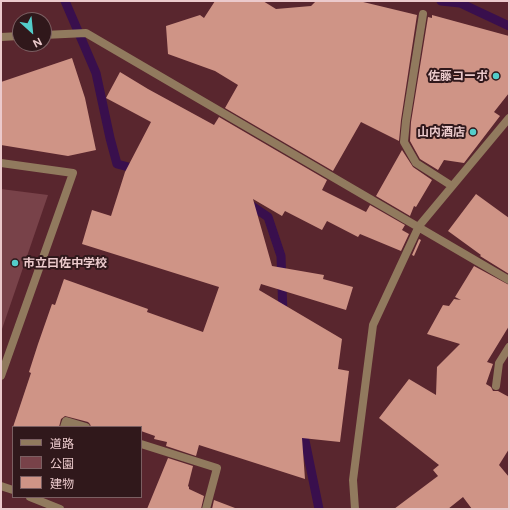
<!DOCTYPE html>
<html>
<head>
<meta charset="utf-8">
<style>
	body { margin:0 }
	#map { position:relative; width:510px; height:510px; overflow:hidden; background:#59262e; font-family:Figtree,"Noto Sans JP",sans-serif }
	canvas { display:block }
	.frame { position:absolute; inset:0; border:2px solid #ebcacc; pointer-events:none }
	.legend { position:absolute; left:12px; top:426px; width:130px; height:72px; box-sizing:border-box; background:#30181b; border:1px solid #7b5f62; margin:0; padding:5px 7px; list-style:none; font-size:12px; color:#ebcacc }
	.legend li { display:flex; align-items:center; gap:8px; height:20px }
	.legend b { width:20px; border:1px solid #7b5f62 }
	.north { position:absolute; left:12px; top:12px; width:40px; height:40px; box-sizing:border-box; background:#30181b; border:1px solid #7b5f62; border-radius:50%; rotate:153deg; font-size:11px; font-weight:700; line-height:16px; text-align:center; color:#ebcacc }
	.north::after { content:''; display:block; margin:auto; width:14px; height:18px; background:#53cdca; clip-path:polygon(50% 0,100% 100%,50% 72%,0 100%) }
</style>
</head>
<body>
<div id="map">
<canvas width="510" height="510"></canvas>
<div class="frame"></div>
<ul class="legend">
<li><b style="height:5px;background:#917a5e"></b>道路</li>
<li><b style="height:11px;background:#784249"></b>公園</li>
<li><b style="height:11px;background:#cf9486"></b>建物</li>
</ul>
<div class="north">N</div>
</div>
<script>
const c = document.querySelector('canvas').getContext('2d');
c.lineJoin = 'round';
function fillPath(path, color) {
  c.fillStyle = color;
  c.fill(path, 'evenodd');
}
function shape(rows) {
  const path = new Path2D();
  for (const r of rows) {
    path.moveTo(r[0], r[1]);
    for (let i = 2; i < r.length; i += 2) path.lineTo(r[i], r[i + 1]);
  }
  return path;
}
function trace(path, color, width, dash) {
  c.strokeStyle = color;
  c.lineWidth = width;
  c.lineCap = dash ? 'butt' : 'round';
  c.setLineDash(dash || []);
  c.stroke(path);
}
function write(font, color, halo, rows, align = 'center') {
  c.font = font + ' Figtree,"Noto Sans JP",sans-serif';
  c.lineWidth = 4;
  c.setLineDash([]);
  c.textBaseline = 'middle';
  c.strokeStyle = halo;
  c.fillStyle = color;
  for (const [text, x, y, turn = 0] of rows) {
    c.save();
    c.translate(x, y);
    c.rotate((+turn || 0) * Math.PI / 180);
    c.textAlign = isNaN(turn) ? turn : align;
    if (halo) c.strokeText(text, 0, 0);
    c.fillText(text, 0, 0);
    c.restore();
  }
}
const green = shape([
	[1,189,48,195,1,332]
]);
const stream = shape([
	[65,1,96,73,110,138,117,164,140,170],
	[441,1,460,3,509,26],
	[246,202,268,217,281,256,283,315],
	[302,426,319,509]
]);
const building = shape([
	[215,1,263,1,276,9,311,6,316,1,359,1,417,15,401,120,399,141,361,122,333,171,225,108,238,85,215,71,168,54,166,26,200,15,204,18],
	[432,15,509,36,509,93,494,112,500,116,464,163,444,160,438,170,420,159,410,141,411,122,428,17,432,18],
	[72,58,85,98,96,150,68,156,1,145,1,82],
	[120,72,148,89,214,125,219,117,327,180,322,190,366,212,370,205,405,225,402,230,409,234,401,251,360,234,358,237,327,221,322,230,285,211,282,216,253,199,272,266,324,275,323,279,353,287,346,310,261,284,259,290,342,339,338,369,349,371,340,442,302,438,305,479,199,445,196,456,166,446,167,442,154,439,155,436,141,431,141,427,91,427,90,424,88,422,65,416,61,419,59,427,13,427,31,373,29,372,38,344,52,304,55,305,64,279,148,309,147,312,203,332,219,287,82,244,92,210,111,216,125,172,151,122,106,98],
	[402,150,413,167,432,180,416,207,414,206,410,216,376,196],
	[476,194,509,218,509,274,480,256,481,255,448,231],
	[419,239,421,240,414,256,412,255],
	[474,266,509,285,509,326,487,362,493,364,486,384,491,387,493,391,498,391,509,397,509,449,499,465,509,477,509,509,472,509,463,497,448,509,394,509,438,476,433,470,439,465,379,418,409,379,436,395,437,367,460,344,427,334,443,305,449,306,454,299,461,300,455,297],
	[168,458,193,466,188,486,189,487,189,489,204,496,201,509,147,509],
	[214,500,235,508,235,509,212,509]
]);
const street = shape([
	[423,14,406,121,404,142,416,163,452,186],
	[44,35,86,33,509,280],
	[1,37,20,36],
	[1,163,73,173,1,376],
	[496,386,499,363,509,347],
	[64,427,66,421,86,427],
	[141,444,217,468,206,509],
	[1,486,13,490],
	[30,497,60,509],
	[355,509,353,480,373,325,419,226,509,118]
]);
const markers = [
	[496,76,4,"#53cdca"],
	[473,132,4,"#53cdca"],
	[15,263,4,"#53cdca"]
];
const poiNames = [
	["佐藤コーポ",488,76],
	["山内酒店",465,132],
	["市立曰佐中学校",23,263,"left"]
];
fillPath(green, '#784249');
trace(stream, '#390f4d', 9);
fillPath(building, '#cf9486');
trace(street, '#917a5e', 8);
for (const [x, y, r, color] of markers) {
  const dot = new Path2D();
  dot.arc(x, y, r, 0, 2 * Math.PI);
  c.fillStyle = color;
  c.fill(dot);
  trace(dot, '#30181b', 1.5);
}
write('bold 12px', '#ebcacc', '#30181b', poiNames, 'right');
</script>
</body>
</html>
